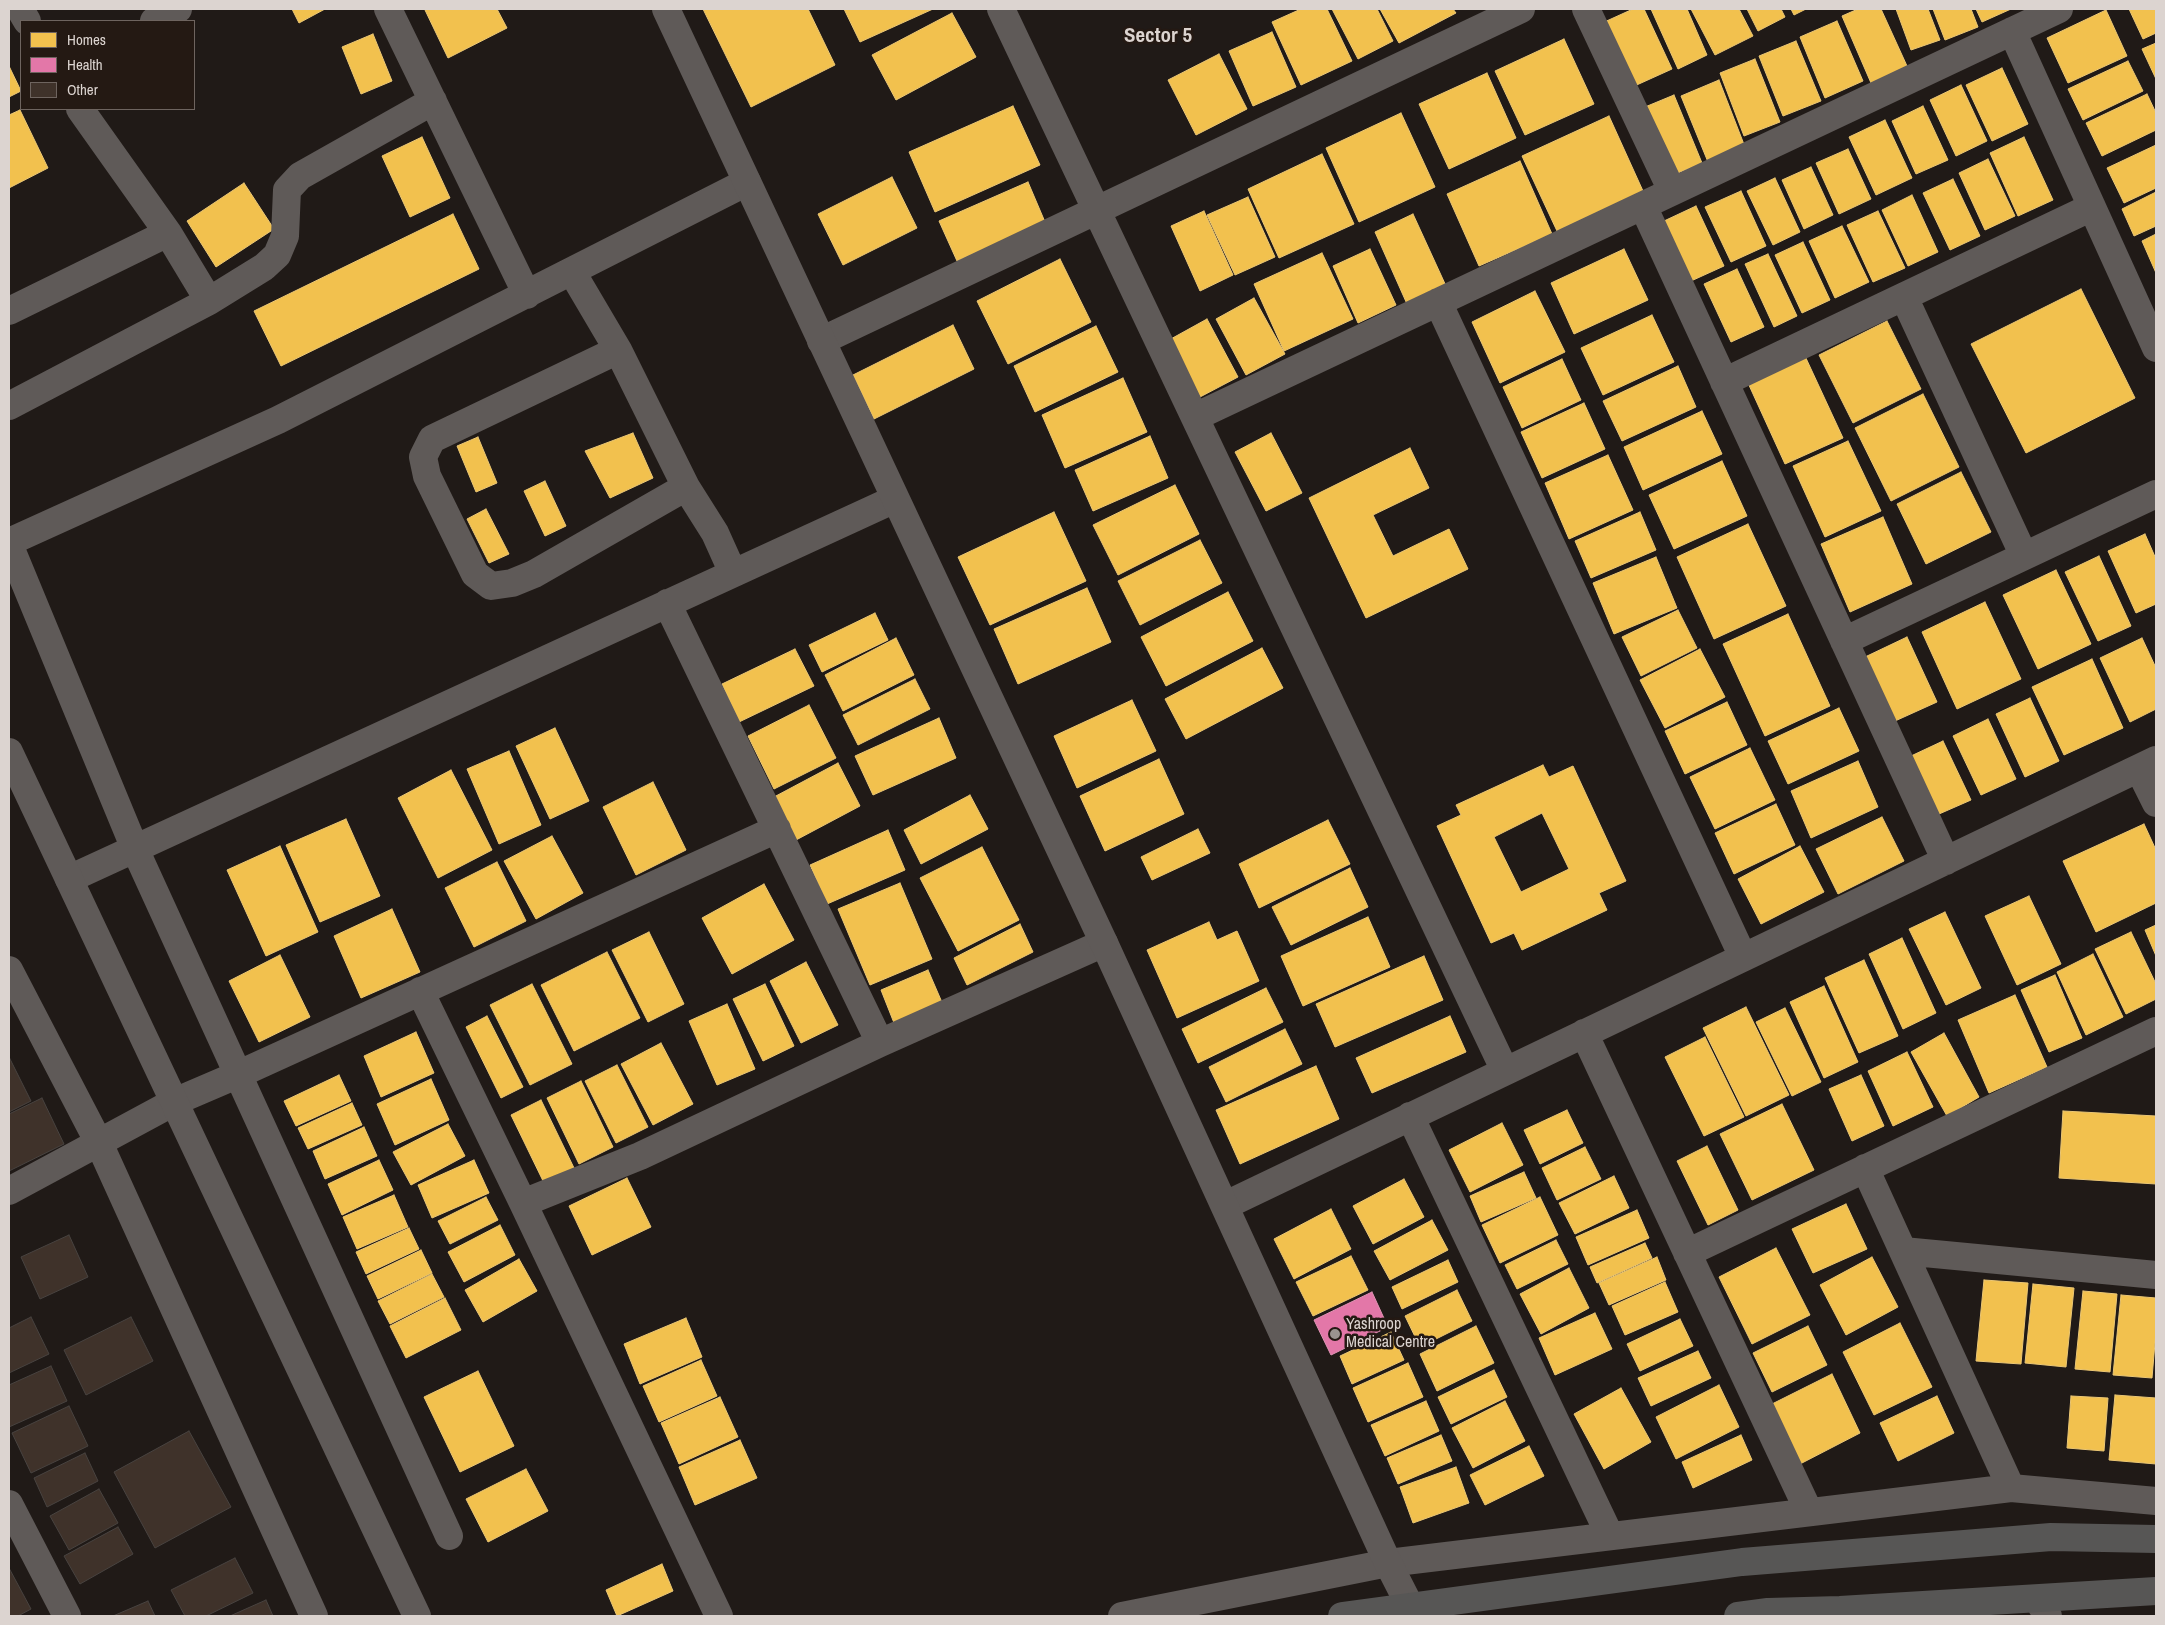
<!DOCTYPE html>
<html>
<head>
<meta charset="utf-8">
<style>
	body { margin:0 }
	#map { position:relative; width:2165px; height:1625px; overflow:hidden; background:#201a17; font-family:"Archivo Narrow",sans-serif }
	canvas { display:block }
	.frame { position:absolute; inset:0; border:10px solid #dcd4d0; pointer-events:none }
	.legend { position:absolute; left:20px; top:20px; width:175px; height:90px; box-sizing:border-box; background:#241913; border:1px solid #6e645f; margin:0; padding:6px 9px; list-style:none; font-size:15px; color:#dcd4d0 }
	.legend li { display:flex; align-items:center; gap:10px; height:25px }
	.legend b { width:25px; border:1px solid #6e645f }
</style>
</head>
<body>
<div id="map">
<canvas width="2165" height="1625"></canvas>
<div class="frame"></div>
<ul class="legend">
<li><b style="height:14px;background:#f2c14e"></b>Homes</li>
<li><b style="height:14px;background:#e377a8"></b>Health</li>
<li><b style="height:14px;background:#3f322a"></b>Other</li>
</ul>
</div>
<script>
const c = document.querySelector('canvas').getContext('2d');
c.lineJoin = 'round';
function fillPath(path, color) {
  c.fillStyle = color;
  c.fill(path, 'evenodd');
}
function shape(rows) {
  const path = new Path2D();
  for (const r of rows) {
    path.moveTo(r[0], r[1]);
    for (let i = 2; i < r.length; i += 2) path.lineTo(r[i], r[i + 1]);
  }
  return path;
}
function trace(path, color, width, dash) {
  c.strokeStyle = color;
  c.lineWidth = width;
  c.lineCap = dash ? 'butt' : 'round';
  c.setLineDash(dash || []);
  c.stroke(path);
}
function write(font, color, halo, rows, align = 'center') {
  c.font = font + ' "Archivo Narrow",sans-serif';
  c.lineWidth = 5;
  c.setLineDash([]);
  c.textBaseline = 'middle';
  c.strokeStyle = halo;
  c.fillStyle = color;
  for (const [text, x, y, turn = 0] of rows) {
    c.save();
    c.translate(x, y);
    c.rotate((+turn || 0) * Math.PI / 180);
    c.textAlign = isNaN(turn) ? turn : align;
    if (halo) c.strokeText(text, 0, 0);
    c.fillText(text, 0, 0);
    c.restore();
  }
}
const homes = shape([
	[292,9,325,9,299,23,292,9],
	[427,9,497,9,507,28,448,58,425,10,427,9],
	[703,9,808,9,835,65,751,107,703,9],
	[844,9,933,9,860,42,844,9],
	[1301,9,1327,9,1352,61,1301,85,1272,22,1301,9],
	[1332,9,1377,9,1393,41,1358,59,1332,9],
	[1380,9,1453,9,1456,13,1399,43,1380,9],
	[1633,9,1644,9,1672,69,1630,88,1600,24,1633,9],
	[1651,9,1687,9,1707,55,1678,69,1651,9],
	[1691,9,1739,9,1753,36,1715,55,1691,9],
	[1747,9,1781,9,1785,17,1758,31,1747,9],
	[1791,9,1806,9,1794,15,1791,9],
	[1858,9,1881,9,1907,66,1871,83,1842,16,1858,9],
	[1896,9,1928,9,1940,40,1911,50,1896,9],
	[1933,9,1971,9,1978,27,1945,40,1933,9],
	[1976,9,2011,9,1982,22,1976,9],
	[2129,9,2156,9,2156,33,2143,39,2129,9],
	[2106,10,2127,56,2068,83,2047,38,2106,10],
	[952,13,976,57,896,100,872,55,952,13],
	[1837,21,1863,81,1825,98,1800,37,1837,21],
	[1272,32,1296,87,1253,106,1229,51,1272,32],
	[373,34,392,81,361,94,342,47,373,34],
	[1564,39,1594,104,1525,135,1495,71,1564,39],
	[1796,41,1821,101,1783,116,1759,56,1796,41],
	[2156,43,2156,79,2142,49,2156,43],
	[1219,54,1247,109,1196,135,1168,80,1219,54],
	[1755,59,1780,122,1744,136,1720,73,1755,59],
	[2128,61,2143,91,2083,120,2068,89,2128,61],
	[9,66,21,91,9,97,9,66],
	[2002,68,2028,124,1992,141,1966,85,2002,68],
	[1487,73,1516,138,1449,169,1419,104,1487,73],
	[1719,80,1745,147,1708,162,1681,96,1719,80],
	[1961,85,1987,141,1956,156,1930,100,1961,85],
	[2147,94,2156,113,2156,130,2102,156,2086,123,2147,94],
	[1674,95,1702,163,1673,175,1645,107,1674,95],
	[1013,106,1040,165,935,212,909,152,1013,106],
	[1923,106,1948,160,1916,174,1892,121,1923,106],
	[20,110,48,168,9,188,9,115,20,110],
	[1401,113,1435,187,1359,222,1326,148,1401,113],
	[1609,116,1643,191,1557,231,1522,156,1609,116],
	[1885,120,1912,178,1876,195,1849,137,1885,120],
	[422,137,450,198,410,217,382,156,422,137],
	[2024,137,2053,200,2018,216,1990,153,2024,137],
	[2156,145,2156,188,2124,203,2107,168,2156,145],
	[1848,149,1871,199,1839,214,1816,163,1848,149],
	[1322,154,1354,224,1279,258,1248,189,1322,154],
	[1988,159,2015,216,1985,230,1959,173,1988,159],
	[1520,161,1552,234,1479,266,1447,194,1520,161],
	[1811,167,1833,215,1804,229,1782,180,1811,167],
	[892,177,917,228,843,265,818,214,892,177],
	[1775,178,1800,232,1773,245,1747,191,1775,178],
	[1953,179,1980,236,1950,250,1923,193,1953,179],
	[1028,182,1045,222,957,261,939,221,1028,182],
	[244,183,274,229,216,267,187,221,244,183],
	[1741,191,1766,246,1731,262,1705,207,1741,191],
	[2156,192,2156,226,2134,236,2122,209,2156,192],
	[1912,195,1938,252,1908,266,1882,210,1912,195],
	[1248,197,1275,257,1235,275,1207,215,1248,197],
	[1696,206,1724,266,1691,281,1664,221,1696,206],
	[1204,211,1233,275,1200,291,1171,226,1204,211],
	[1878,211,1905,268,1873,282,1847,225,1878,211],
	[453,214,479,269,281,366,254,311,453,214],
	[1413,214,1446,286,1407,304,1375,232,1413,214],
	[1842,226,1869,282,1835,298,1809,241,1842,226],
	[2156,234,2156,273,2142,241,2156,234],
	[1803,242,1830,300,1802,313,1775,255,1803,242],
	[1370,249,1396,305,1358,323,1333,266,1370,249],
	[1624,249,1648,300,1574,334,1551,283,1624,249],
	[1322,253,1353,319,1284,351,1254,284,1322,253],
	[1768,254,1797,316,1774,327,1745,264,1768,254],
	[1060,259,1091,322,1008,364,977,301,1060,259],
	[1737,269,1764,327,1731,342,1704,284,1737,269],
	[2081,289,2135,398,2026,453,1971,344,2081,289],
	[1535,291,1565,352,1500,383,1472,322,1535,291],
	[1254,298,1285,354,1246,375,1216,319,1254,298],
	[1652,315,1674,362,1603,395,1581,348,1652,315],
	[1207,319,1238,377,1200,397,1169,340,1207,319],
	[1887,321,1921,389,1853,423,1819,355,1887,321],
	[953,325,974,369,874,419,853,375,953,325],
	[1096,326,1118,372,1035,412,1014,366,1096,326],
	[1805,356,1843,438,1785,464,1748,383,1805,356],
	[1562,359,1581,400,1522,428,1503,387,1562,359],
	[1678,366,1696,407,1622,441,1603,401,1678,366],
	[1123,378,1147,432,1065,468,1042,415,1123,378],
	[1923,394,1959,467,1891,501,1855,428,1923,394],
	[1584,403,1605,449,1542,478,1521,432,1584,403],
	[1702,411,1722,454,1643,490,1624,447,1702,411],
	[633,433,653,478,610,498,585,451,633,433],
	[1271,433,1302,493,1266,511,1235,452,1271,433],
	[1150,436,1168,478,1093,511,1075,470,1150,436],
	[478,437,497,483,476,492,457,446,478,437],
	[1848,441,1881,511,1825,537,1793,466,1848,441],
	[1410,448,1429,488,1373,515,1393,556,1449,529,1468,569,1366,618,1309,498,1410,448],
	[1608,455,1633,510,1569,539,1545,483,1608,455],
	[1722,461,1747,516,1674,549,1649,495,1722,461],
	[1961,472,1991,532,1926,564,1897,504,1961,472],
	[545,481,566,526,545,536,524,491,545,481],
	[1175,485,1199,534,1118,575,1093,525,1175,485],
	[486,509,509,554,489,563,467,519,486,509],
	[1054,512,1086,581,990,625,958,557,1054,512],
	[1640,512,1656,550,1591,578,1575,541,1640,512],
	[1883,517,1912,584,1850,612,1821,544,1883,517],
	[1748,524,1786,606,1714,639,1677,557,1748,524],
	[2145,534,2156,559,2156,604,2136,613,2108,551,2145,534],
	[1200,540,1222,583,1140,625,1118,581,1200,540],
	[2099,556,2131,626,2098,641,2065,572,2099,556],
	[1656,557,1677,608,1614,634,1593,583,1656,557],
	[2056,570,2091,644,2038,669,2003,595,2056,570],
	[1087,588,1111,642,1018,684,994,629,1087,588],
	[1228,592,1253,641,1166,686,1141,637,1228,592],
	[1985,602,2021,679,1957,709,1922,632,1985,602],
	[1678,610,1697,648,1641,676,1622,637,1678,610],
	[875,613,888,640,822,672,809,645,875,613],
	[1788,614,1830,706,1765,736,1723,644,1788,614],
	[1907,637,1937,702,1895,721,1865,657,1907,637],
	[896,638,914,675,843,711,825,675,896,638],
	[2142,638,2156,668,2156,709,2130,722,2100,658,2142,638],
	[1262,648,1283,688,1186,739,1165,699,1262,648],
	[795,649,814,686,739,722,722,684,795,649],
	[1700,649,1725,697,1665,728,1640,680,1700,649],
	[2092,659,2123,728,2064,755,2032,687,2092,659],
	[915,679,930,709,858,745,843,715,915,679],
	[2030,698,2059,761,2025,777,1996,714,2030,698],
	[1132,700,1156,751,1077,788,1054,736,1132,700],
	[1727,702,1747,745,1685,774,1665,731,1727,702],
	[809,705,836,758,774,789,748,736,809,705],
	[1839,708,1859,751,1788,784,1768,741,1839,708],
	[939,718,956,758,873,795,855,756,939,718],
	[1988,719,2016,779,1981,795,1953,736,1988,719],
	[555,728,589,801,550,819,516,746,555,728],
	[1943,741,1971,800,1939,814,1911,756,1943,741],
	[1750,748,1775,800,1715,829,1690,777,1750,748],
	[509,751,541,825,499,844,467,769,509,751],
	[1159,759,1184,814,1105,851,1080,796,1159,759],
	[1858,761,1878,807,1811,838,1791,791,1858,761],
	[838,763,860,806,796,840,774,797,838,763],
	[1543,765,1549,777,1573,766,1626,881,1599,893,1607,910,1522,950,1514,933,1491,943,1437,826,1461,815,1456,805,1543,765],
	[1542,813,1569,869,1521,892,1494,837,1542,813],
	[451,770,492,850,438,878,398,798,451,770],
	[653,782,686,850,636,875,603,807,653,782],
	[970,795,988,829,921,864,904,830,970,795],
	[1776,804,1795,845,1734,874,1715,833,1776,804],
	[1882,817,1904,861,1838,894,1816,849,1882,817],
	[346,819,380,896,320,922,286,845,346,819],
	[1328,820,1350,864,1259,908,1239,864,1328,820],
	[2144,824,2156,850,2156,903,2096,932,2063,861,2144,824],
	[1198,829,1210,853,1152,880,1141,857,1198,829],
	[888,830,905,870,827,904,810,865,888,830],
	[552,836,583,893,536,919,504,861,552,836],
	[280,846,318,932,266,956,227,870,280,846],
	[1800,846,1824,892,1761,924,1738,879,1800,846],
	[982,847,1019,920,958,951,920,878,982,847],
	[497,862,526,921,474,947,445,888,497,862],
	[1350,868,1368,907,1291,945,1272,907,1350,868],
	[900,883,932,959,870,985,838,909,900,883],
	[764,884,794,940,732,974,702,918,764,884],
	[2029,896,2061,964,2017,985,1985,916,2029,896],
	[392,909,420,972,361,998,334,936,392,909],
	[1945,912,1981,988,1946,1005,1909,929,1945,912],
	[1368,917,1390,967,1303,1006,1281,956,1368,917],
	[1209,922,1217,940,1237,931,1259,981,1177,1018,1147,950,1209,922],
	[1020,924,1033,952,967,985,954,958,1020,924],
	[2156,925,2156,956,2145,930,2156,925],
	[649,932,684,1004,648,1022,612,950,649,932],
	[2131,932,2156,984,2156,999,2126,1014,2095,949,2131,932],
	[1902,938,1936,1013,1903,1029,1869,954,1902,938],
	[607,952,640,1018,574,1051,541,985,607,952],
	[2093,954,2123,1017,2086,1035,2057,972,2093,954],
	[280,955,310,1017,259,1042,229,981,280,955],
	[1424,956,1443,1000,1335,1047,1316,1004,1424,956],
	[1864,960,1898,1036,1859,1053,1825,978,1864,960],
	[806,962,838,1025,801,1043,770,981,806,962],
	[928,970,944,1007,896,1028,881,990,928,970],
	[2055,975,2082,1038,2049,1052,2021,990,2055,975],
	[532,984,572,1064,530,1085,490,1005,532,984],
	[765,984,794,1046,763,1061,733,999,765,984],
	[1824,986,1858,1062,1824,1078,1790,1002,1824,986],
	[1266,988,1283,1022,1198,1063,1182,1029,1266,988],
	[2015,995,2047,1067,1989,1093,1958,1020,2015,995],
	[727,1004,755,1069,717,1085,689,1021,727,1004],
	[1746,1007,1789,1095,1746,1116,1703,1028,1746,1007],
	[1785,1008,1821,1082,1792,1096,1756,1022,1785,1008],
	[487,1016,523,1087,501,1098,466,1027,487,1016],
	[1450,1016,1466,1052,1372,1093,1356,1058,1450,1016],
	[1285,1029,1302,1064,1226,1102,1209,1067,1285,1029],
	[416,1032,434,1073,381,1097,364,1056,416,1032],
	[1944,1033,1979,1097,1947,1116,1911,1052,1944,1033],
	[1705,1037,1744,1117,1704,1136,1665,1057,1705,1037],
	[661,1043,693,1104,653,1125,621,1064,661,1043],
	[1907,1052,1933,1107,1893,1126,1868,1071,1907,1052],
	[617,1065,648,1127,616,1143,585,1081,617,1065],
	[1316,1066,1339,1119,1240,1164,1216,1110,1316,1066],
	[339,1075,351,1101,296,1126,284,1101,339,1075],
	[1861,1075,1884,1126,1852,1141,1829,1089,1861,1075],
	[431,1079,449,1120,395,1145,377,1104,431,1079],
	[581,1081,613,1147,579,1164,547,1098,581,1081],
	[541,1100,575,1170,545,1185,511,1115,541,1100],
	[352,1103,362,1125,308,1149,298,1128,352,1103],
	[1782,1104,1814,1170,1752,1200,1720,1134,1782,1104],
	[1567,1110,1583,1143,1540,1164,1524,1130,1567,1110],
	[2063,1111,2156,1116,2156,1184,2059,1178,2063,1111],
	[1502,1123,1523,1165,1470,1192,1449,1150,1502,1123],
	[448,1124,465,1156,411,1185,393,1152,448,1124],
	[364,1127,377,1156,325,1179,313,1151,364,1127],
	[1707,1146,1738,1210,1708,1225,1677,1161,1707,1146],
	[1585,1147,1601,1179,1557,1200,1542,1168,1585,1147],
	[379,1160,393,1190,342,1215,328,1184,379,1160],
	[474,1160,489,1193,432,1218,418,1185,474,1160],
	[1524,1172,1536,1198,1481,1222,1470,1196,1524,1172],
	[1614,1176,1629,1208,1575,1234,1559,1203,1614,1176],
	[627,1178,651,1227,592,1255,569,1206,627,1178],
	[1404,1179,1424,1217,1373,1244,1353,1206,1404,1179],
	[394,1195,408,1227,357,1249,343,1217,394,1195],
	[486,1197,498,1220,450,1244,438,1221,486,1197],
	[1540,1197,1558,1235,1500,1263,1482,1225,1540,1197],
	[1846,1204,1867,1249,1813,1273,1792,1229,1846,1204],
	[1331,1209,1351,1249,1294,1279,1274,1239,1331,1209],
	[1637,1210,1649,1238,1588,1265,1576,1237,1637,1210],
	[1432,1220,1448,1250,1390,1280,1374,1251,1432,1220],
	[500,1225,515,1255,464,1282,448,1252,500,1225],
	[409,1228,419,1249,366,1274,356,1252,409,1228],
	[1556,1240,1568,1264,1517,1289,1505,1265,1556,1240],
	[1645,1243,1652,1258,1597,1283,1590,1267,1645,1243],
	[1776,1248,1810,1315,1752,1344,1719,1277,1776,1248],
	[421,1250,432,1273,378,1299,367,1276,421,1250],
	[1351,1256,1368,1290,1313,1316,1296,1282,1351,1256],
	[1657,1257,1666,1280,1609,1305,1599,1283,1657,1257],
	[1872,1257,1898,1307,1846,1335,1820,1285,1872,1257],
	[519,1259,537,1291,483,1322,465,1290,519,1259],
	[1448,1260,1458,1282,1402,1309,1392,1287,1448,1260],
	[1569,1268,1589,1308,1541,1334,1520,1294,1569,1268],
	[432,1274,444,1297,390,1324,378,1301,432,1274],
	[1984,1280,2028,1283,2021,1364,1976,1361,1984,1280],
	[1665,1282,1678,1312,1625,1335,1612,1306,1665,1282],
	[2033,1284,2074,1288,2066,1367,2025,1363,2033,1284],
	[1457,1290,1472,1321,1420,1347,1405,1316,1457,1290],
	[2083,1291,2117,1294,2110,1372,2075,1369,2083,1291],
	[2121,1295,2156,1298,2156,1331,2152,1378,2113,1375,2121,1295],
	[445,1298,461,1330,406,1358,390,1326,445,1298],
	[1595,1313,1612,1349,1555,1375,1539,1338,1595,1313],
	[686,1318,702,1357,640,1384,624,1344,686,1318],
	[1680,1319,1693,1346,1640,1371,1627,1344,1680,1319],
	[1900,1323,1932,1387,1874,1415,1843,1352,1900,1323],
	[1476,1326,1494,1363,1437,1391,1420,1354,1476,1326],
	[1808,1326,1827,1365,1772,1392,1753,1353,1808,1326],
	[1391,1332,1404,1360,1352,1384,1340,1356,1391,1332],
	[1698,1351,1711,1378,1651,1406,1638,1378,1698,1351],
	[701,1360,717,1396,659,1422,643,1386,701,1360],
	[1408,1363,1423,1397,1368,1422,1353,1388,1408,1363],
	[1494,1370,1507,1397,1451,1424,1438,1397,1494,1370],
	[478,1371,514,1446,460,1472,424,1397,478,1371],
	[1832,1374,1860,1433,1800,1464,1770,1405,1832,1374],
	[1719,1385,1739,1427,1676,1459,1656,1417,1719,1385],
	[1621,1388,1651,1442,1604,1469,1574,1414,1621,1388],
	[2115,1395,2156,1398,2156,1464,2109,1460,2115,1395],
	[1937,1396,1954,1433,1898,1461,1880,1423,1937,1396],
	[2071,1396,2108,1398,2104,1451,2067,1448,2071,1396],
	[720,1397,738,1437,679,1464,661,1423,720,1397],
	[1426,1401,1439,1431,1385,1456,1371,1425,1426,1401],
	[1505,1401,1525,1441,1473,1468,1452,1428,1505,1401],
	[1441,1435,1452,1461,1398,1484,1387,1458,1441,1435],
	[1741,1435,1752,1460,1693,1488,1682,1462,1741,1435],
	[740,1440,757,1478,695,1505,679,1467,740,1440],
	[1529,1446,1544,1476,1485,1505,1470,1475,1529,1446],
	[1456,1467,1469,1503,1413,1523,1400,1487,1456,1467],
	[526,1469,548,1511,488,1542,466,1499,526,1469],
	[662,1564,673,1591,617,1616,606,1590,662,1564]
]);
const health = shape([
	[1372,1292,1388,1327,1331,1355,1314,1320,1372,1292]
]);
const building = shape([
	[10,1059,31,1101,9,1112,9,1060,10,1059],
	[42,1098,64,1144,9,1171,9,1114,42,1098],
	[69,1235,88,1277,40,1299,21,1257,69,1235],
	[31,1317,49,1354,9,1373,9,1328,31,1317],
	[131,1317,153,1361,86,1395,64,1350,131,1317],
	[51,1366,67,1401,9,1427,9,1385,51,1366],
	[69,1406,88,1446,31,1473,12,1433,69,1406],
	[189,1431,231,1507,155,1548,114,1472,189,1431],
	[85,1453,98,1481,47,1507,34,1478,85,1453],
	[99,1489,118,1523,69,1550,50,1516,99,1489],
	[118,1527,133,1554,80,1584,64,1556,118,1527],
	[235,1558,253,1593,206,1616,185,1616,171,1590,235,1558],
	[9,1568,31,1609,18,1616,9,1616,9,1568],
	[266,1600,273,1616,230,1616,266,1600],
	[148,1601,155,1616,113,1616,148,1601]
]);
const minor = shape([
	[20,9,27,21],
	[388,9,527,295],
	[1001,9,1505,1071],
	[1586,9,1672,191],
	[154,21,178,9],
	[2012,31,2156,348],
	[80,109,168,233,209,301],
	[1643,206,1946,861],
	[572,272,618,350,686,487,715,533,733,573],
	[1904,297,2024,556],
	[1438,302,1743,957],
	[9,311,168,233],
	[821,341,1521,9],
	[618,350,432,439,423,457,427,476,475,574,491,586,512,583,534,574,686,487],
	[1724,382,2092,207],
	[9,406,209,301,264,267,277,255,285,236,287,190,300,176,433,101],
	[1195,417,2059,9],
	[9,542,278,420,747,182],
	[9,544,135,849,449,1536],
	[667,603,880,1043],
	[1844,641,2156,494],
	[2139,769,2156,803],
	[69,879,895,499],
	[9,970,99,1143,314,1616],
	[420,991,523,1203,719,1616],
	[1584,1033,1809,1512],
	[1410,1116,1610,1536],
	[1865,1168,2011,1488],
	[9,1191,174,1102,237,1075,777,829],
	[523,1203,640,1156,880,1043,1104,943],
	[1226,1205,2156,760],
	[1903,1251,2156,1275],
	[1687,1253,2156,1031],
	[9,1504,67,1616],
	[2037,1599,2048,1616],
	[1122,1616,1388,1563,2011,1488,2156,1501]
]);
const tertiary = shape([
	[666,9,1104,943,1388,1563,1415,1616],
	[9,752,417,1616]
]);
const secondary = shape([
	[1342,1616,1742,1562,2051,1537,2156,1539],
	[1738,1616,1768,1612,1840,1610,2156,1591]
]);
const markers = [
	[1335,1334,6,"#9a938f"]
];
const poiNames = [
	["Yashroop",1346,1325],
	["Medical Centre",1346,1343]
];
const districtNames = [
	["Sector 5",1158,36]
];
fillPath(homes, '#f2c14e');
trace(homes, '#ebc775', 1);
fillPath(health, '#e377a8');
trace(health, '#e193b4', 1);
fillPath(building, '#3f322a');
trace(building, '#484340', 1);
trace(minor, '#5f5a58', 28);
trace(tertiary, '#5f5a58', 28);
trace(secondary, '#575655', 28);
for (const [x, y, r, color] of markers) {
  const dot = new Path2D();
  dot.arc(x, y, r, 0, 2 * Math.PI);
  c.fillStyle = color;
  c.fill(dot);
  trace(dot, '#241913', 2);
}
write('16px', '#dcd4d0', '#241913', poiNames, 'left');
write('bold 21px', '#dcd4d0', '#241913', districtNames);
</script>
</body>
</html>
